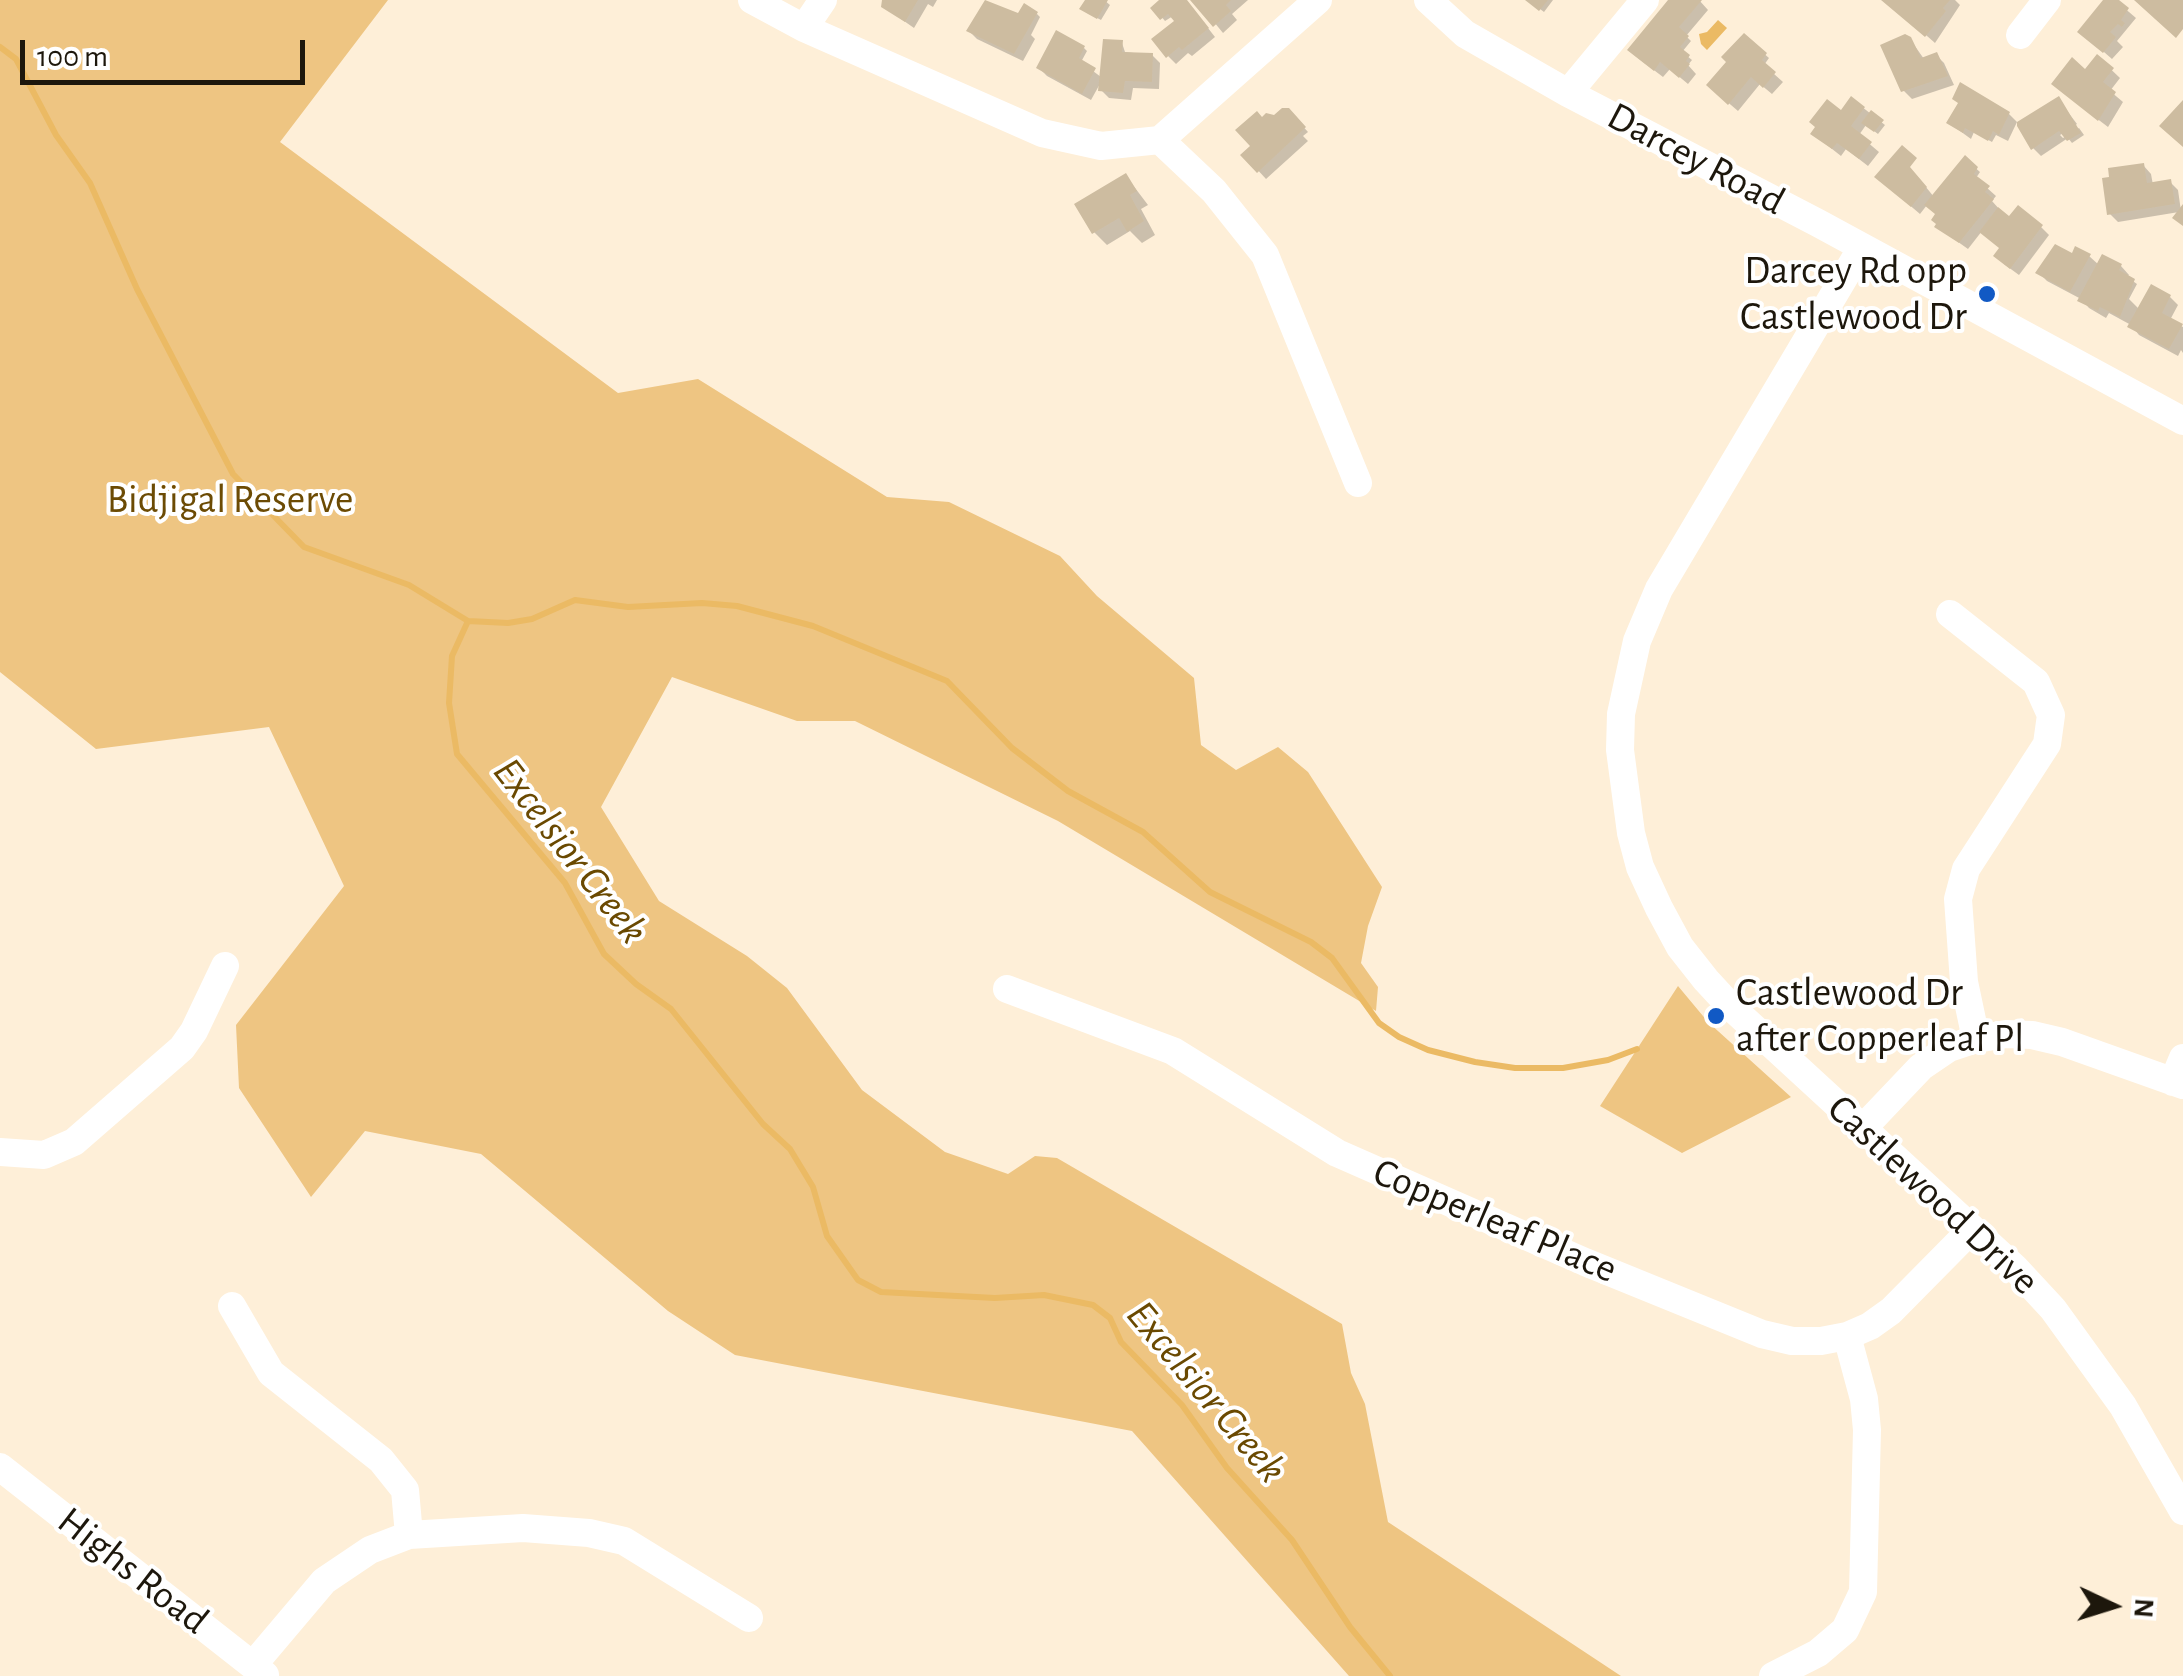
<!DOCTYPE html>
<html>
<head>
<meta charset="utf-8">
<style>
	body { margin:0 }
	#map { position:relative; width:2183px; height:1676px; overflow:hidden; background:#feefd8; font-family:"Alegreya Sans",sans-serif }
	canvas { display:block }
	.north { position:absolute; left:2063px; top:1556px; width:100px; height:100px; -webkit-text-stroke:8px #fff; paint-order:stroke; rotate:94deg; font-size:28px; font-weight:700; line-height:40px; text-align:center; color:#1d170c }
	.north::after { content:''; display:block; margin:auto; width:35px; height:45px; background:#1d170c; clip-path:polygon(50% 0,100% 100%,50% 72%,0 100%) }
	.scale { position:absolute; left:20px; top:40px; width:285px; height:45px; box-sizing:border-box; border:5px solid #1d170c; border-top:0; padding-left:12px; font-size:30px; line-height:35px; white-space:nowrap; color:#1d170c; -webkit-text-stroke:8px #fff; paint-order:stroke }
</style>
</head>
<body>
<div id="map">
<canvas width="2183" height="1676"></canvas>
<div class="north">N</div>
<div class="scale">100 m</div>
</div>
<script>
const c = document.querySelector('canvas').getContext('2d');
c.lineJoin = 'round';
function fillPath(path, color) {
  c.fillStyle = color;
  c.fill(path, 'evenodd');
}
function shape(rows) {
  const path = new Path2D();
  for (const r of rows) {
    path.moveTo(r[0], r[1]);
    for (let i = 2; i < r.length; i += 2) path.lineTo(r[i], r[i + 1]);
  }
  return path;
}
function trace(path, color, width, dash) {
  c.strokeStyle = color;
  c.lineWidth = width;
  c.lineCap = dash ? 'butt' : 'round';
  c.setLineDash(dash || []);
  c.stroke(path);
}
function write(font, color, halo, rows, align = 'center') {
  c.font = font + ' "Alegreya Sans",sans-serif';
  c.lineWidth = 8;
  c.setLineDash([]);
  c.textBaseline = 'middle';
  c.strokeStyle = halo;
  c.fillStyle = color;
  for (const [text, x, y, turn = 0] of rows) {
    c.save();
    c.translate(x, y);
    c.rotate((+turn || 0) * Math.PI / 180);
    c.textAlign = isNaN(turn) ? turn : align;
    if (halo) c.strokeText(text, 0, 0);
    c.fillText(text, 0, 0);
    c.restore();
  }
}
const green = shape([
	[0,0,388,0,280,142,618,393,698,379,887,497,949,502,1060,556,1097,596,1194,678,1201,745,1236,770,1278,747,1308,772,1382,887,1368,926,1361,963,1378,987,1376,1011,1058,821,855,721,797,721,672,677,601,807,659,901,747,956,787,988,862,1090,945,1152,1008,1174,1035,1156,1057,1158,1342,1324,1351,1373,1365,1404,1388,1522,1621,1676,1349,1676,1132,1431,735,1355,668,1311,481,1154,365,1131,311,1197,239,1088,236,1025,344,886,269,727,96,749,0,672],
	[1678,986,1708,1022,1791,1097,1682,1153,1600,1106]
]);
const water = shape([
	[1718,20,1727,28,1707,50,1701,44,1699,34,1707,32]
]);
const shadow = shape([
	[886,0,937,0,933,7,928,4,914,28,884,7],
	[1087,0,1104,0,1110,5,1101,20,1086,12],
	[1163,0,1186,0,1215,37,1192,56,1188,53,1176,64,1168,56,1177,21,1173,16,1165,21,1154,8],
	[1196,0,1248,0,1232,14,1237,20,1223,33],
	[1528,0,1553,0,1544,12],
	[1672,0,1699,0,1708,10,1686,36,1691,41,1682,52,1692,60,1688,65,1696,74,1688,84,1670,69,1663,77,1638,58],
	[1886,0,1955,0,1960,5,1935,43],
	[2106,0,2115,0,2136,18,2117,41,2123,47,2112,59,2089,39],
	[1037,14,1040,17,1031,35,1035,39,1023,61,977,39,969,31],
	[1744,36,1769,58,1764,65,1783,82,1772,94,1760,84,1738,111,1717,93,1729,62],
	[1910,39,1924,59,1936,55,1944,63,1954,85,1912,99,1904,91],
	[1122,43,1125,52,1152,55,1160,63,1159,89,1133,88,1131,100,1109,98,1101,90,1101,82,1091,100,1047,76,1039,68,1084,48,1087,51,1081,62,1101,77],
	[2098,57,2120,78,2110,91,2123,102,2108,127,2062,92,2086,73],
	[1852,99,1885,125,1878,134,1866,125,1859,135,1879,152,1868,166,1846,149,1841,156,1813,134,1841,114],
	[2058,99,2077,124,2060,135,2063,138,2079,128,2084,135,2072,143,2068,138,2041,156,2033,148],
	[1289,111,1308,132,1303,136,1308,141,1266,179,1244,155,1275,118],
	[2009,114,2017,122,2008,141,1996,135,1992,142,1974,132,1971,139,1949,123],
	[1965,159,1980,172,1976,178,1996,196,1992,201,2009,220,2041,227,2049,235,2019,275,2004,264,2002,249,1982,231,1968,249,1937,227,1938,215,1927,205,1920,214,1886,185,1917,176,1934,197],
	[2143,165,2151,174,2153,185,2170,182,2178,190,2183,225,2179,212,2118,222,2110,214],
	[1126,176,1148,205,1141,209,1155,235,1142,243,1130,231,1107,245,1094,232],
	[2089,256,2099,265,2121,266,2129,275,2127,277,2137,284,2129,299,2140,310,2170,297,2178,305,2170,320,2183,327,2183,353,2181,350,2178,356,2139,335,2131,325,2109,313,2106,318,2089,308,2081,299,2047,281,2039,273,2073,257]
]);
const stream = shape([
	[0,47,16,59,56,135,90,183,137,289,233,474,304,547,409,585,468,621,452,656,449,703,457,754,565,883,604,954,636,984,671,1009,763,1124,790,1149,813,1187,827,1236,858,1280,881,1292,995,1298,1044,1295,1093,1305,1110,1318,1121,1342,1182,1405,1227,1468,1292,1540,1350,1627,1390,1676],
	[468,621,508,623,532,619,575,600,628,607,702,603,737,606,813,626,947,681,1012,748,1068,791,1143,832,1210,892,1311,942,1332,958,1379,1023,1399,1037,1428,1050,1475,1062,1515,1068,1563,1068,1608,1060,1637,1049]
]);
const building = shape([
	[882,0,918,0,905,22,881,7],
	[985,0,1018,13,1024,3,1038,12,1014,54,966,31],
	[1085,0,1108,0,1097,19,1079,9],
	[1159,0,1187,0,1209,28,1182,50,1179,47,1166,58,1151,39,1174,21,1168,14,1160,20,1150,8],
	[1190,0,1231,0,1226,5,1231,11,1213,27],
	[1525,0,1548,0,1539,11],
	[1668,0,1702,0,1679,27,1689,36,1680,47,1690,55,1686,61,1690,64,1679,78,1660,62,1654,71,1627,50],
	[1881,0,1950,0,1943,8,1946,11,1925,37],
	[2103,0,2119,0,2129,8,2121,20,2125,23,2122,27,2118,24,2110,32,2116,37,2103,53,2077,32],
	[2134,0,2183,0,2183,29,2176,38],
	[1056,30,1085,46,1079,58,1096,68,1082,94,1036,68],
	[1744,33,1767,53,1762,60,1776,72,1763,88,1751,77,1728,105,1706,85,1726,62,1721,57],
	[1905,34,1911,37,1921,58,1937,52,1948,76,1901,92,1880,45],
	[1103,39,1123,40,1122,52,1153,53,1152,82,1125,81,1123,93,1098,91],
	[2097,54,2114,68,2103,82,2116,92,2098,121,2051,84,2072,57,2085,69],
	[1960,82,2010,112,1999,135,1993,131,1988,141,1965,128,1963,133,1946,123,1958,103,1952,99],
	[1851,96,1865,107,1851,126,1872,142,1859,159,1837,143,1832,149,1810,134,1815,127,1809,122,1827,99,1841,110],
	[2059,96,2081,133,2067,141,2059,131,2031,150,2017,126,2017,122],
	[2183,100,2183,147,2159,126],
	[1282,108,1289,108,1306,127,1257,173,1240,155,1250,146,1235,130,1257,111,1262,117,1266,113,1274,115],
	[1871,110,1884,120,1874,132,1861,123],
	[1902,145,1917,158,1910,167,1927,187,1911,207,1874,177],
	[1965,155,1978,167,1974,174,1990,186,1985,192,1994,199,1959,243,1934,227,1936,224,1931,220,1935,214,1924,205],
	[2144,163,2147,183,2171,179,2175,204,2107,215,2102,178,2109,177,2108,168],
	[1126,173,1137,191,1130,195,1144,221,1127,232,1119,218,1092,234,1074,204],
	[2183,204,2183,226,2172,218],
	[2018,205,2043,225,2010,269,1993,256,1999,248,1979,232,1998,207,2009,216],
	[2055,244,2072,253,2075,246,2091,254,2070,292,2035,273],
	[2102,254,2122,264,2119,270,2135,279,2120,317,2100,307,2098,311,2077,301],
	[2151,284,2171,295,2162,313,2183,324,2169,349,2127,327]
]);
const minor = shape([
	[752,0,804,28,1042,133,1101,146,1160,140,1318,0],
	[1428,0,1465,34,1568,93,1818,223,2183,421],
	[804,28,823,0],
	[2020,35,2047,0],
	[1568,93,1645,0],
	[1160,140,1214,191,1265,255,1358,483],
	[1861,249,1659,589,1637,641,1621,714,1620,750,1631,833,1640,867,1659,908,1680,947,1706,980,1731,1007,2015,1268,2053,1309,2123,1406,2183,1511],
	[1950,614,2036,682,2051,715,2047,744,1966,869,1958,899,1964,982,1976,1039],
	[1007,989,1173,1051,1337,1153,1585,1262,1762,1334,1792,1341,1821,1341,1847,1336,1870,1326,1891,1311,1972,1229],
	[2173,1082,2183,1058],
	[1863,1128,1921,1067,1949,1048,1976,1039,2006,1034,2032,1035,2062,1042,2183,1085],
	[0,1152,44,1155,74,1142,182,1048,194,1031,225,966],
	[232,1306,271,1373,381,1460,405,1490,409,1535],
	[0,1467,265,1675],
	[253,1665,324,1581,370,1550,409,1535,523,1528,589,1533,624,1541,749,1618],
	[1773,1676,1818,1653,1845,1630,1863,1592,1867,1430,1864,1399,1847,1336]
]);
const markers = [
	[1987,294,10,"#1159c4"],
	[1716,1016,10,"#1159c4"]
];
const streetNames = [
	["Darcey Road",1696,159,28],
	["Castlewood Drive",1933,1195,43],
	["Copperleaf Place",1495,1221,23],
	["Highs Road",133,1571,38]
];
const poiNames = [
	["Darcey Rd opp",1967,271],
	["Castlewood Dr",1967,317],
	["Castlewood Dr",1736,993,"left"],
	["after Copperleaf Pl",1736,1039,"left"]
];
const parkNames = [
	["Bidjigal Reserve",230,500]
];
const waterNames = [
	["Excelsior Creek",570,851,52],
	["Excelsior Creek",1206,1392,50]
];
fillPath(green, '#eec582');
fillPath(water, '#ebba64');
fillPath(shadow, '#0003');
trace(stream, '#ebba64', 6);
fillPath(building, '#cdbca0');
trace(minor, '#fff', 28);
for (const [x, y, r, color] of markers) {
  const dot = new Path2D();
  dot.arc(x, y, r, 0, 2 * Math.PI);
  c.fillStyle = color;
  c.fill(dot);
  trace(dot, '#fff', 4);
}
write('40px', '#1d170c', '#fff', streetNames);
write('40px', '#1d170c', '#fff', poiNames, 'right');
write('40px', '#6c4b04', '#fff', parkNames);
write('italic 42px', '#6a4901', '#fff', waterNames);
</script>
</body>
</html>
